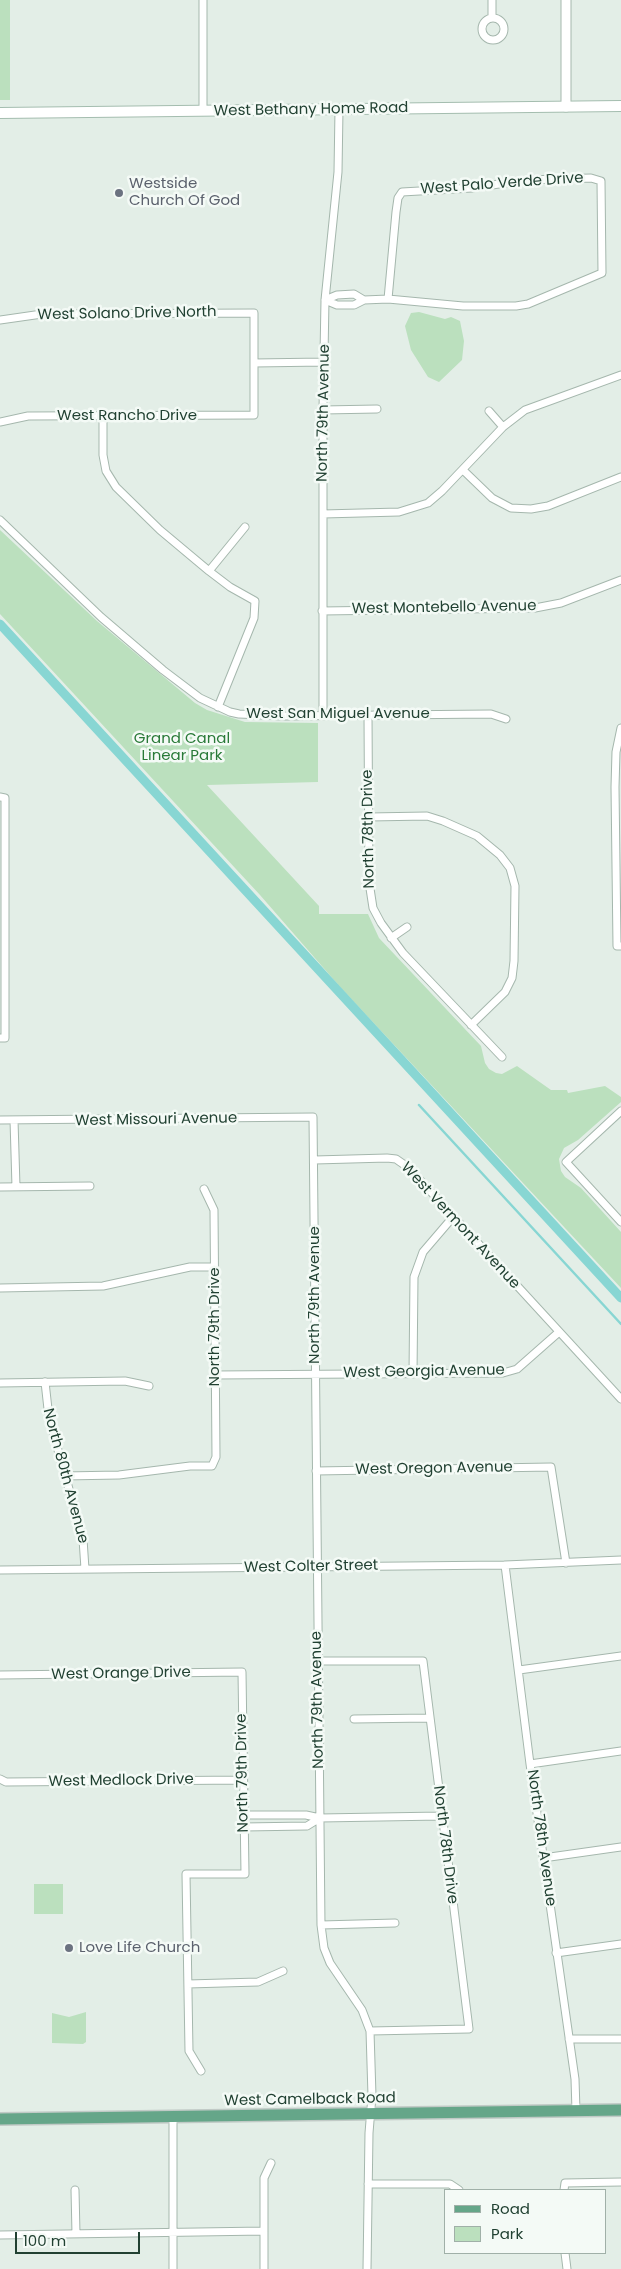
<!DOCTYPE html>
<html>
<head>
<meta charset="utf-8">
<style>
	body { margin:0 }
	#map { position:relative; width:621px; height:2269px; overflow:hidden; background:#e3eee7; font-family:Poppins,sans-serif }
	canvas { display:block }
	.legend { position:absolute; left:444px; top:2189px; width:162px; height:65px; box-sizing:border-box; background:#f4faf6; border:1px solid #a0b0a8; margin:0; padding:6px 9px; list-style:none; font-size:15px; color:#214132 }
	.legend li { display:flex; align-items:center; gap:10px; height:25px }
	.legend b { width:25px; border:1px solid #a0b0a8 }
	.scale { position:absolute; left:15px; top:2232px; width:125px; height:22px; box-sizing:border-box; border:2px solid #214132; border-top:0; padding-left:6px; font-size:15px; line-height:18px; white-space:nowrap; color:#214132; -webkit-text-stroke:4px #f4faf6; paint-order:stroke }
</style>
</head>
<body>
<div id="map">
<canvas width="621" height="2269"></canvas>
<ul class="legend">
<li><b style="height:6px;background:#65a689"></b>Road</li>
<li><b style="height:14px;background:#bbe0be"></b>Park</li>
</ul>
<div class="scale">100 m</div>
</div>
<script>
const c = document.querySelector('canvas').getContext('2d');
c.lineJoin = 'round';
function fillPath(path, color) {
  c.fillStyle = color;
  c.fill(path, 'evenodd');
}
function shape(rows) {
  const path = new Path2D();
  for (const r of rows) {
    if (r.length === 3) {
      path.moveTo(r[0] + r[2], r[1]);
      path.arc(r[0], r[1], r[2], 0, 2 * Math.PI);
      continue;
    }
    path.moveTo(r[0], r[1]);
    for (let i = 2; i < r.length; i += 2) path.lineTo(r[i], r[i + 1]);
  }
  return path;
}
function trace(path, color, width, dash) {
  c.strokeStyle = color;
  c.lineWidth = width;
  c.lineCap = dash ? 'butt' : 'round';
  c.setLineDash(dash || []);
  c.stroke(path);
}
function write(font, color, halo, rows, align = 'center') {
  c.font = font + ' Poppins,sans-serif';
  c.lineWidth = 5;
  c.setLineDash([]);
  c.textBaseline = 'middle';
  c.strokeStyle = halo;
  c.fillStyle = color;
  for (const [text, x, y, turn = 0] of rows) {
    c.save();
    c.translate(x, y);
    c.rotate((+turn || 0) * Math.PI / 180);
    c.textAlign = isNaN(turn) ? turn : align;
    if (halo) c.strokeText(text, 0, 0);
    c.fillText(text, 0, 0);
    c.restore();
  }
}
const green = shape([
	[0,0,10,0,10,100,0,100],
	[419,312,445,319,451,317,460,321,464,341,462,360,439,382,428,377,411,350,405,326,411,313],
	[0,530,97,621,195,703,207,710,245,722,318,723,318,782,207,785,319,906,319,914,368,914,379,938,481,1046,485,1063,489,1069,496,1073,502,1074,517,1066,551,1090,567,1090,568,1093,605,1086,621,1097,621,1102,578,1140,564,1148,559,1159,561,1171,565,1177,581,1188,621,1232,621,1288,341,988,260,895,0,614],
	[34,1884,63,1884,63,1914,34,1914],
	[86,2012,86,2042,83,2044,52,2043,52,2013,69,2017]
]);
const stream = shape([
	[419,1105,621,1324]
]);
const canal = shape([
	[0,624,621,1298]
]);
const minor = shape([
	[203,0,203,111],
	[492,18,492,0],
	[493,29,11],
	[325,300,337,305,354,305,364,300,388,299,463,306,516,306,528,304,602,273,601,181,591,178,551,179,519,181,472,188,402,192,398,198,396,212,388,299],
	[325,300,337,295,354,294,364,300],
	[0,320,42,314,254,313,254,415,28,416,0,422],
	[254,363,324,362],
	[323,410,377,409],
	[489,411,503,427],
	[103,416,103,455,106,471,116,487,160,530,209,571,230,587,255,601,254,618,218,707],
	[463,470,492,498,511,508,531,509,548,506,621,477],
	[323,514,399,512,428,503,442,491,503,427,525,410,621,375],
	[0,520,101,617,163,670,200,698,230,712,239,714,283,716,491,714,506,719],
	[209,571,245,527],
	[322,611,535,608,561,603,621,580],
	[368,715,369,882,373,908,381,923,403,953,502,1057],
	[323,716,323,410,325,300,338,172,339,110],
	[621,728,616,752,615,787,617,946,621,946],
	[0,797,5,798,5,1038,0,1038],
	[369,817,427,816,443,821,477,836,500,855,510,868,515,886,514,961,512,978,505,992,471,1025],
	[391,938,407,927],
	[621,1111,566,1162,621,1222],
	[0,1120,313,1117,321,1925,324,1948,330,1963,362,2010,370,2031,372,2096,369,2133,367,2269],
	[14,1120,16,1187],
	[315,1160,387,1158,396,1159,409,1168,621,1399],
	[0,1187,90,1186],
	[0,1288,103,1286,190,1267,214,1267],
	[413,1374,414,1277,423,1252,453,1217],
	[215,1375,503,1373,517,1369,559,1332],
	[45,1382,49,1418,83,1539,85,1569],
	[0,1383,125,1381,149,1386],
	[316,1471,551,1467,566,1563],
	[64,1476,119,1475,190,1466,212,1466,216,1457,214,1210,204,1189],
	[505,1565,530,1764,575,2079,576,2111],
	[0,1570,505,1565,621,1560],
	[318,1661,423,1661,469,2029,370,2031],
	[519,1670,621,1656],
	[0,1675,242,1672,245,1874,186,1874,189,2051,201,2071],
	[354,1719,429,1718],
	[530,1764,621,1751],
	[0,1779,6,1782,243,1780],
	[244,1815,306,1815,320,1818,441,1816],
	[244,1827,307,1826,320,1818],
	[543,1858,621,1847],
	[321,1925,395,1923],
	[556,1953,621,1944],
	[188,1984,258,1982,283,1971],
	[569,2039,621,2039],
	[173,2116,173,2269],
	[368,2184,450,2184,459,2190],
	[75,2190,76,2234],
	[564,2190,565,2183,621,2182],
	[0,2235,264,2231],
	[565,2253,567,2269],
	[264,2269,264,2178,271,2163]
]);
const tertiary = shape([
	[566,0,566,107]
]);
const secondary = shape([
	[0,113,621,106]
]);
const primary = shape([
	[0,2119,621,2110]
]);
const markers = [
	[119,193,5,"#6b7280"],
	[69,1948,5,"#6b7280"]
];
const streetNames = [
	["West Bethany Home Road",311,110,-1],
	["West Palo Verde Drive",502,184,-4],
	["West Solano Drive North",127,314,-1],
	["North 79th Avenue",324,413,-89],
	["West Rancho Drive",127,416],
	["West Montebello Avenue",444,608,-1],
	["West San Miguel Avenue",338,714],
	["North 78th Drive",369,829,-91],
	["West Missouri Avenue",156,1120,-1],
	["West Vermont Avenue",460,1226,47],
	["North 79th Avenue",315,1295,-90],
	["North 79th Drive",215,1327,-90],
	["West Georgia Avenue",424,1372,-1],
	["West Oregon Avenue",434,1469,-1],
	["North 80th Avenue",65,1476,75],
	["West Colter Street",311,1567,-1],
	["West Orange Drive",121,1674,-1],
	["North 79th Avenue",318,1700,-91],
	["North 79th Drive",243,1773,-91],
	["West Medlock Drive",121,1781,-1],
	["North 78th Avenue",541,1838,82],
	["North 78th Drive",445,1845,83],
	["West Camelback Road",310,2100,-1]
];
const worshipNames = [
	["Westside",129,184],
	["Church Of God",129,201],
	["Love Life Church",79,1948]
];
const parkNames = [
	["Grand Canal",182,739],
	["Linear Park",182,756]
];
fillPath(green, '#bbe0be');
trace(stream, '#88d6d3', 2.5);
trace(canal, '#88d6d3', 9);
trace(minor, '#a5b7ad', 9);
trace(tertiary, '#a5b7ad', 11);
trace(secondary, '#a4bdaf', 12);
trace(primary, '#c1cac6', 14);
trace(minor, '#fff', 7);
trace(tertiary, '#fff', 9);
trace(secondary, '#fff', 10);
trace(primary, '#65a689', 11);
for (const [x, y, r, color] of markers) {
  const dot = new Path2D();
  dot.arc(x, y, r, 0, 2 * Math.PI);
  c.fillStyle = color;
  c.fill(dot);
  trace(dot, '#f4faf6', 2);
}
write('15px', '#214132', '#f4faf6', streetNames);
write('15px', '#5b616d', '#f4faf6', worshipNames, 'left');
write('15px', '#297a38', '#f4faf6', parkNames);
</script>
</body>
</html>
